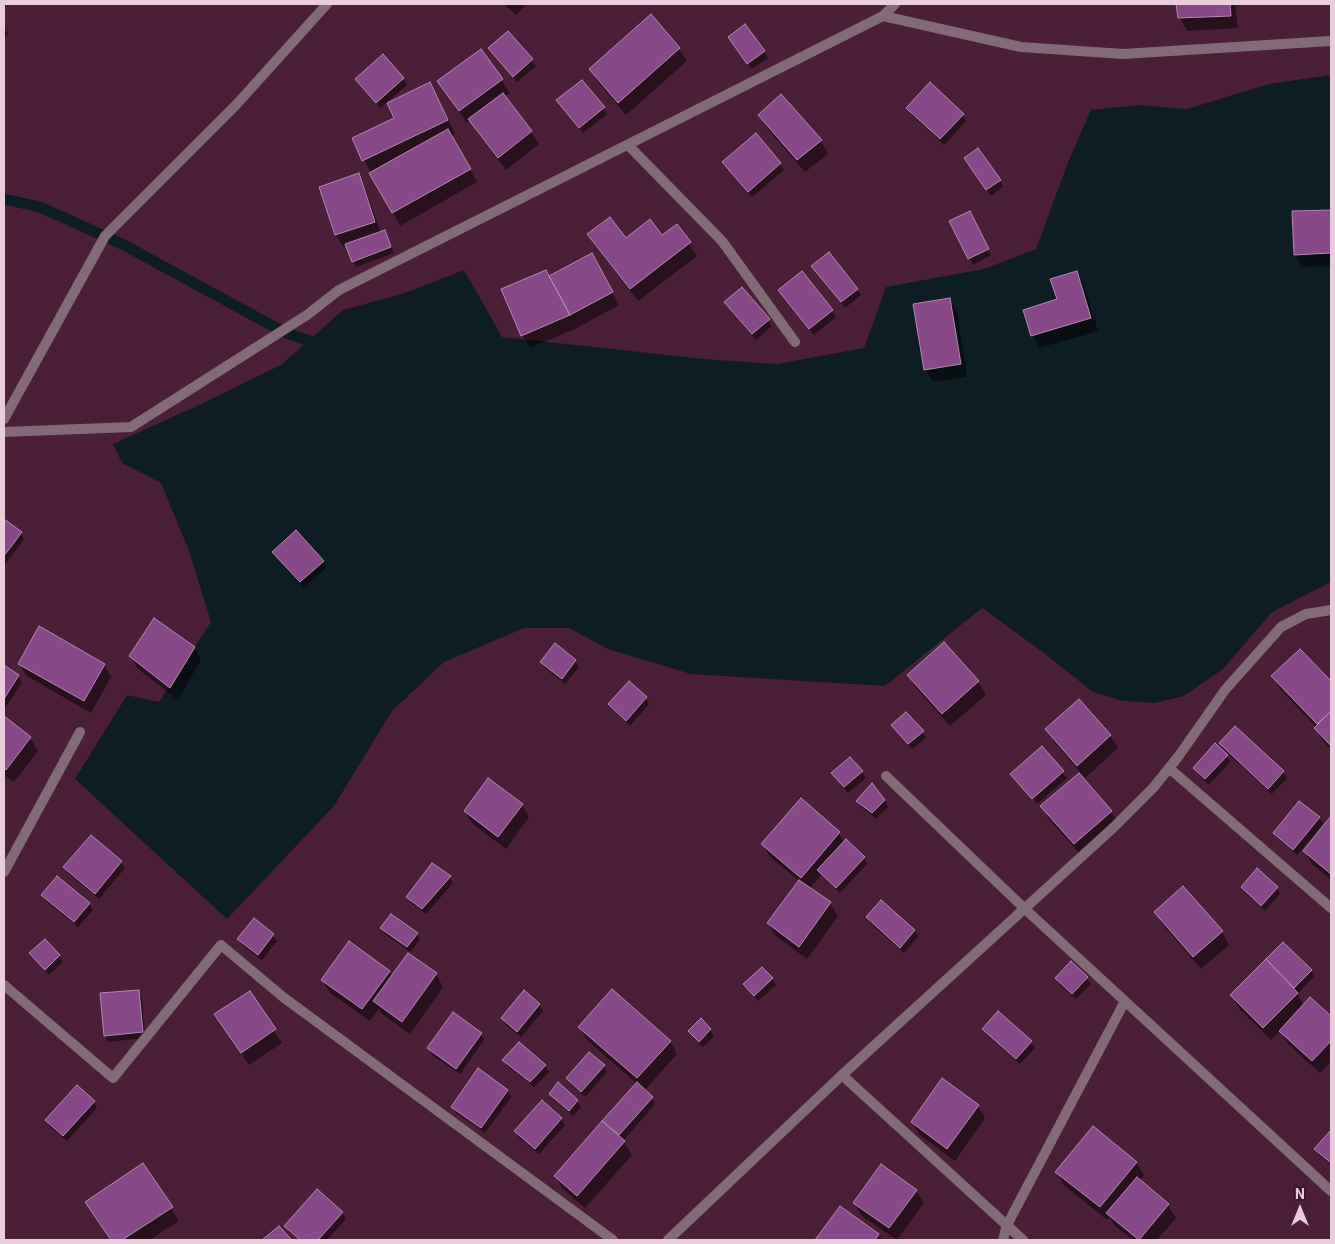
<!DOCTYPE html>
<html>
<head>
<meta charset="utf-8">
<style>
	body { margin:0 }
	#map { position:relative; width:1335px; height:1244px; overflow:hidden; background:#4b1f38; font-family:Roboto,sans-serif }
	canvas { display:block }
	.frame { position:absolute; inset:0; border:5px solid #eacddb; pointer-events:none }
	.north { position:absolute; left:1275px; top:1184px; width:50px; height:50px; -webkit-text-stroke:4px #3f152e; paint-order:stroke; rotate:0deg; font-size:14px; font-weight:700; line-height:20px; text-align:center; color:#eacddb }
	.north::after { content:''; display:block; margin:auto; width:18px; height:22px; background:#eacddb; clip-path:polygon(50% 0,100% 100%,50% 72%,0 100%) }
</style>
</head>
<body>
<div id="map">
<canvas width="1335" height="1244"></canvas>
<div class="frame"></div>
<div class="north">N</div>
</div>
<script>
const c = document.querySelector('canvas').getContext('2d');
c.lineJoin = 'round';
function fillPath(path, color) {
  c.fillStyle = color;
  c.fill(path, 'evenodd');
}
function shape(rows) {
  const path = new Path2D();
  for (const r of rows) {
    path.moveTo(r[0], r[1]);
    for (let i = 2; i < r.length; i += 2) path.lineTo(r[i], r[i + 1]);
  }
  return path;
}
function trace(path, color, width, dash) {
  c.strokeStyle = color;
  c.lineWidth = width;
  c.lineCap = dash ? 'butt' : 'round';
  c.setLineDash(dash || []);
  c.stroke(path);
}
const water = shape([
	[1331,75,1331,582,1272,612,1223,669,1184,696,1155,703,1123,701,1093,692,1040,650,982,608,885,686,691,674,608,649,569,628,524,628,444,662,392,711,334,806,227,919,75,779,127,695,159,702,211,622,189,551,161,483,122,463,113,444,201,404,281,365,343,310,405,293,464,270,502,337,704,359,777,364,864,348,886,287,984,269,1036,249,1070,157,1091,110,1139,105,1187,109,1269,84]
]);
const shadow = shape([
	[504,4,526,4,516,15],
	[1178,4,1235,4,1238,28,1187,31,1180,18],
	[745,26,768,58,752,69,733,43],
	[4,28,8,34,4,38],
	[508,33,536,66,517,82,490,49],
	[679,49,687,61,626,115,598,82,590,70],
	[481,51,510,93,504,97,531,132,539,144,506,170,477,132,471,121,467,123,438,82],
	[356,79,403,79,407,85,380,108],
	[437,97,455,134,451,136,477,182,400,226,364,160,353,139],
	[562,107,603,108,607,114,583,133],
	[908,108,963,115,966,121,944,145,911,114],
	[759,115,821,141,828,154,805,172,767,128],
	[756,135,784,170,752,197,727,168],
	[969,165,1000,181,1003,187,991,196],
	[358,175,365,188,381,233,384,231,394,253,356,267,347,246,343,247,336,234],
	[1331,211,1331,266,1302,267,1295,254,1294,213],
	[973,219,991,255,973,265,951,222],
	[677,226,697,256,638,301,596,247,588,235,625,240,662,237],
	[599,267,619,305,577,328,530,348,522,335],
	[817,272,857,289,861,295,845,308],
	[1077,272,1084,285,1098,331,1040,348,1032,335],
	[802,273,836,317,814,335,783,296],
	[742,289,772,326,756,340,725,303],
	[949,299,957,312,967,377,933,382,925,369],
	[4,520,21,533,24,539,4,566],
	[274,552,323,562,326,568,304,588],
	[944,644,978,682,986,695,950,726,916,688,908,675],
	[194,647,201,660,178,700,138,669,131,656],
	[1300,650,1331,683,1331,750,1323,741,1315,728,1316,727,1280,689,1273,676],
	[575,660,579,667,565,684,545,668,541,662],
	[19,664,104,665,111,677,91,713,27,676],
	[4,666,18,676,22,682,4,710],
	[646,698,649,704,630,726,613,710,609,704],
	[4,718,30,738,38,751,14,782,4,775],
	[893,725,922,732,926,738,912,749],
	[1046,729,1110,736,1118,748,1085,778,1054,742],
	[1220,744,1283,772,1287,778,1272,794,1224,750],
	[1042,748,1067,778,1037,804,1012,774],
	[1227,756,1230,762,1209,785,1198,774,1194,768],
	[850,758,866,778,848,793,833,773],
	[1078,775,1111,812,1119,824,1082,856,1049,819,1042,807],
	[884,800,888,807,876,819,861,807,858,801],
	[522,804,529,817,506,849,473,824,465,812],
	[1319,818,1323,824,1297,855,1278,839,1274,833],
	[1331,818,1331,880,1312,864,1304,851],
	[839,833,844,843,864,857,867,864,840,893,821,875,809,889,830,903,838,916,807,959,776,936,768,923,799,881,770,857,763,844],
	[91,837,121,862,125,868,99,899,68,873,65,867],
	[57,877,89,904,93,910,78,927,46,901,42,895],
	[450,877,453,883,426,914,411,903,407,897],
	[1242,888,1277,888,1280,894,1265,911,1246,894],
	[1156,912,1222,932,1229,945,1201,969,1163,925],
	[867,918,914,931,918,937,904,953,871,924],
	[382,928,417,933,420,940,410,952,385,934],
	[273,935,277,941,262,960,242,945,238,939],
	[1283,943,1311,971,1314,977,1297,994,1304,1005,1310,998,1331,1018,1331,1061,1320,1073,1288,1044,1280,1031,1271,1040,1239,1008,1231,996],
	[31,954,59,956,63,962,49,975],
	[389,971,392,977,436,974,443,987,410,1034,382,1014,379,1009,370,1021,330,993,322,980],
	[772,978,776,985,758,1001,744,984],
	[1087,978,1091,984,1076,999,1060,985,1056,979],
	[138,991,142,998,145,1038,108,1042,105,1036],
	[525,992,540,1005,543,1011,521,1037,506,1025,502,1018],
	[249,993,282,1043,249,1065,224,1028],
	[998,1013,1031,1042,1035,1048,1020,1064,987,1035,984,1029],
	[580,1028,670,1041,677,1054,644,1091,652,1098,655,1104,623,1141,632,1155,585,1208,563,1189,555,1176,637,1084,587,1040],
	[710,1030,714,1036,703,1047,693,1037,689,1031],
	[481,1034,484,1040,460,1074,432,1055,429,1048],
	[504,1060,545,1066,549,1072,534,1087,507,1066],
	[604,1066,607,1072,585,1097,571,1085,568,1079],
	[559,1084,577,1101,581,1107,573,1116,554,1100,550,1094],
	[508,1090,511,1097,485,1133,456,1113,452,1107],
	[94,1102,97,1108,67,1141,50,1127,47,1121],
	[978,1106,985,1118,955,1161,920,1135,912,1122],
	[561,1119,565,1125,539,1154,519,1138,516,1132],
	[1331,1132,1331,1165,1319,1155,1316,1149],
	[1136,1162,1144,1175,1140,1181,1168,1205,1176,1218,1157,1240,1133,1240,1115,1226,1110,1217,1107,1220,1064,1185,1057,1172],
	[143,1165,179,1221,149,1240,111,1240,94,1215],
	[916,1191,924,1203,897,1240,862,1216,855,1204],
	[841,1208,878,1234,882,1240,817,1240],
	[342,1213,346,1219,327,1240,299,1240,289,1232,286,1226]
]);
const stream = shape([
	[4,199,40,207,124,245,282,331,323,346]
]);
const building = shape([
	[1176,4,1230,4,1231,16,1178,18,1176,4],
	[651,14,680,48,618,103,589,69,651,14],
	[745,24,765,51,747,64,728,37,745,24],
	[508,31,533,59,513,77,488,48,508,31],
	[481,49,503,79,459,111,437,81,481,49],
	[383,54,404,78,376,103,355,79,383,54],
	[582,80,605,107,579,128,556,100,582,80],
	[430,82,448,120,362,161,352,138,394,118,387,103,430,82],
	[930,82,964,114,940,139,906,108,930,82],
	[503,93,532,131,498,158,468,119,503,93],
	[781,94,822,140,797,160,758,115,781,94],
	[448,129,471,169,392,213,369,173,448,129],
	[756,133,781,163,748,192,722,162,756,133],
	[978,148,1001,180,986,190,964,158,978,148],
	[359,173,375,222,335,235,319,187,359,173],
	[1331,210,1331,253,1294,255,1292,211,1331,210],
	[970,211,989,249,968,259,949,221,970,211],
	[610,217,626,238,650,219,662,235,677,224,691,242,630,289,587,234,610,217],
	[385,230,391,247,352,262,345,244,385,230],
	[829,252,858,289,841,302,811,266,829,252],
	[592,253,613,292,570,315,549,276,592,253],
	[546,270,570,315,521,336,501,289,546,270],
	[802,271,833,310,809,329,778,290,802,271],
	[1077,271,1091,318,1031,336,1023,310,1057,299,1050,279,1077,271],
	[742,287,770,319,752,334,724,302,742,287],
	[950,298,961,364,924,370,913,304,950,298],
	[4,519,22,532,4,556,4,519],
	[296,530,324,561,300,582,272,552,296,530],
	[154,618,195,647,170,688,129,656,154,618],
	[39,626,105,664,84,701,18,664,39,626],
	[944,642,979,681,942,714,907,675,944,642],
	[555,643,576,660,562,679,540,662,555,643],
	[1300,649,1331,681,1331,711,1317,724,1271,676,1300,649],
	[4,665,19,675,4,699,4,665],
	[629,681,647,697,626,721,608,704,629,681],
	[1079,699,1111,735,1077,766,1045,729,1079,699],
	[1331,711,1331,746,1314,728,1331,711],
	[906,712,924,731,908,744,891,725,906,712],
	[4,716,31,737,6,770,4,768,4,716],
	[1235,726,1284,771,1268,789,1219,743,1235,726],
	[1215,743,1228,755,1205,779,1193,768,1215,743],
	[1042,746,1064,771,1032,799,1010,774,1042,746],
	[850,757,863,771,844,787,831,773,850,757],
	[1079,773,1112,811,1074,844,1040,806,1079,773],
	[488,778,523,804,498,837,464,811,488,778],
	[872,783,885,800,872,813,856,801,872,783],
	[801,798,840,832,801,878,761,844,801,798],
	[1299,801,1320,817,1293,850,1273,833,1299,801],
	[1331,816,1331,874,1303,851,1331,816],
	[91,835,122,861,95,894,63,867,91,835],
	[846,839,865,857,836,888,817,870,846,839],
	[432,863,451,876,422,909,406,897,432,863],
	[1257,868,1278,887,1261,906,1241,887,1257,868],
	[57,876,90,903,74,922,41,895,57,876],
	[799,880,831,902,799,947,767,923,799,880],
	[1183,886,1223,931,1193,957,1154,912,1183,886],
	[881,900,915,930,900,948,866,917,881,900],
	[391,914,418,933,407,947,380,928,391,914],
	[254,918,274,934,258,955,237,939,254,918],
	[45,939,60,955,45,970,29,953,45,939],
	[349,941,390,971,362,1009,321,980,349,941],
	[1283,942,1312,970,1294,988,1266,959,1283,942],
	[408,953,437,973,402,1022,373,1001,408,953],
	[1266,959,1298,993,1263,1028,1230,995,1266,959],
	[1071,961,1088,977,1072,994,1055,978,1071,961],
	[762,967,773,978,754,996,743,984,762,967],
	[612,989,671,1041,637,1078,578,1027,612,989],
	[139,990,143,1032,104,1036,100,993,139,990],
	[524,990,540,1004,517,1032,501,1018,524,990],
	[250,991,276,1029,241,1053,214,1014,250,991],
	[1310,997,1331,1016,1331,1041,1312,1061,1279,1031,1310,997],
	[998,1011,1032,1041,1016,1059,982,1029,998,1011],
	[453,1012,482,1033,456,1069,427,1048,453,1012],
	[701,1018,711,1029,699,1042,688,1031,701,1018],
	[519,1042,546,1065,530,1082,502,1060,519,1042],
	[589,1052,605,1065,581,1092,566,1078,589,1052],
	[478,1068,508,1090,481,1128,451,1107,478,1068],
	[942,1078,979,1105,947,1149,911,1122,942,1078],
	[558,1082,578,1100,569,1111,549,1094,558,1082],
	[637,1082,653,1097,619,1135,602,1121,637,1082],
	[77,1085,95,1101,63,1136,45,1120,77,1085],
	[542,1100,562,1118,535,1149,514,1131,542,1100],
	[602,1121,625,1141,577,1196,554,1176,602,1121],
	[1093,1126,1137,1162,1100,1207,1055,1172,1093,1126],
	[1331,1130,1331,1163,1314,1149,1331,1130],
	[143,1163,173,1207,122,1240,111,1240,85,1202,143,1163],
	[881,1164,917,1190,889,1228,853,1203,881,1164],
	[1137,1177,1169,1204,1139,1240,1106,1213,1137,1177],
	[317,1189,343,1212,318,1240,300,1240,284,1226,317,1189],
	[840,1206,879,1234,875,1240,815,1240,840,1206],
	[279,1226,292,1240,262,1240,279,1226]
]);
const street = shape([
	[883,16,1021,47,1123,54,1331,41],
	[628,145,722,241,795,342],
	[4,419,105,236,236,105,327,4],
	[4,432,131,427,307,315,339,290,883,16,895,4],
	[1169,768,1331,908],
	[886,776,1025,909,1331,1191],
	[4,872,80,732],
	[4,985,113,1078,221,945,283,997,613,1240],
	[842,1075,1023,1240],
	[668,1240,842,1075,1114,827,1153,788,1178,757,1225,690,1281,627,1306,614,1331,610],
	[1003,1240,1007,1225,1125,1001]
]);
fillPath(water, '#0e1d23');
fillPath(shadow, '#0007');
trace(stream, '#0e1d23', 11);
fillPath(building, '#884988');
trace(building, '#b28ab1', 1);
trace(street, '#826b76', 10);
</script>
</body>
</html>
